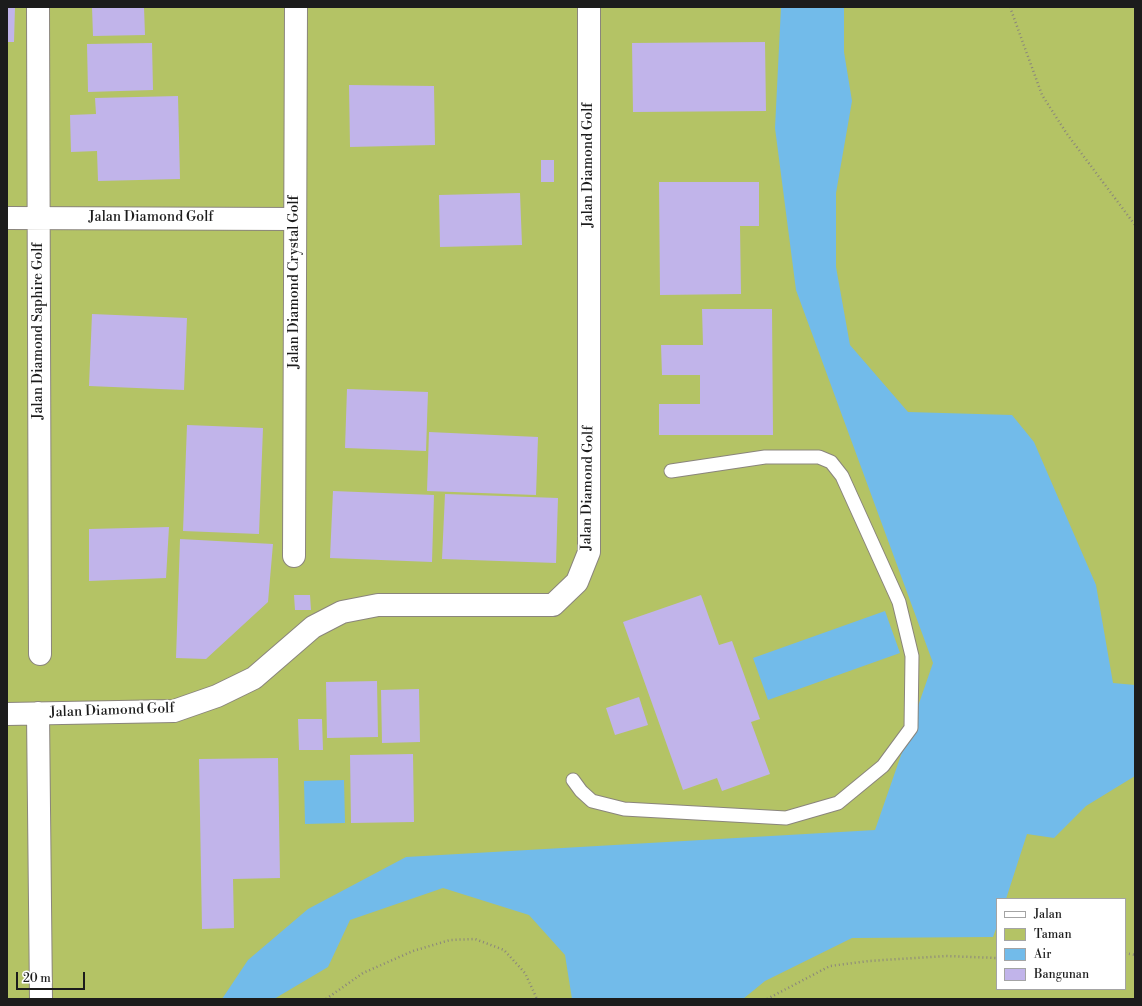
<!DOCTYPE html>
<html>
<head>
<meta charset="utf-8">
<style>
	body { margin:0 }
	#map { position:relative; width:1142px; height:1006px; overflow:hidden; background:#f7eedc; font-family:"Libre Bodoni",serif }
	canvas { display:block }
	.frame { position:absolute; inset:0; border:8px solid #1c1c1c; pointer-events:none }
	.legend { position:absolute; left:996px; top:898px; width:130px; height:92px; box-sizing:border-box; background:#fff; border:1px solid #a4a4a4; margin:0; padding:5px 7px; list-style:none; font-size:12px; color:#1c1c1c }
	.legend li { display:flex; align-items:center; gap:8px; height:20px }
	.legend b { width:20px; border:1px solid #a4a4a4 }
	.scale { position:absolute; left:16px; top:972px; width:69px; height:18px; box-sizing:border-box; border:2px solid #1c1c1c; border-top:0; padding-left:5px; font-size:12px; line-height:14px; white-space:nowrap; color:#1c1c1c; -webkit-text-stroke:3px #fff; paint-order:stroke }
</style>
</head>
<body>
<div id="map">
<canvas width="1142" height="1006"></canvas>
<div class="frame"></div>
<ul class="legend">
<li><b style="height:5px;background:#fff"></b>Jalan</li>
<li><b style="height:11px;background:#b4c365"></b>Taman</li>
<li><b style="height:11px;background:#72bbea"></b>Air</li>
<li><b style="height:11px;background:#c1b4ea"></b>Bangunan</li>
</ul>
<div class="scale">20 m</div>
</div>
<script>
const c = document.querySelector('canvas').getContext('2d');
c.lineJoin = 'round';
function fillPath(path, color) {
  c.fillStyle = color;
  c.fill(path, 'evenodd');
}
function shape(rows) {
  const path = new Path2D();
  for (const r of rows) {
    path.moveTo(r[0], r[1]);
    for (let i = 2; i < r.length; i += 2) path.lineTo(r[i], r[i + 1]);
  }
  return path;
}
function trace(path, color, width, dash) {
  c.strokeStyle = color;
  c.lineWidth = width;
  c.lineCap = dash ? 'butt' : 'round';
  c.setLineDash(dash || []);
  c.stroke(path);
}
function write(font, color, halo, rows, align = 'center') {
  c.font = font + ' "Libre Bodoni",serif';
  c.lineWidth = 4;
  c.setLineDash([]);
  c.textBaseline = 'middle';
  c.strokeStyle = halo;
  c.fillStyle = color;
  for (const [text, x, y, turn = 0] of rows) {
    c.save();
    c.translate(x, y);
    c.rotate((+turn || 0) * Math.PI / 180);
    c.textAlign = isNaN(turn) ? turn : align;
    if (halo) c.strokeText(text, 0, 0);
    c.fillText(text, 0, 0);
    c.restore();
  }
}
const green = shape([
	[7,7,1135,7,1135,999,7,999],
	[997,899,1125,899,1125,989,997,989]
]);
const water = shape([
	[781,7,844,7,844,52,852,101,836,193,836,267,850,345,908,412,1012,415,1034,442,1096,585,1113,683,1135,685,1135,776,1086,806,1054,838,1027,834,1006,899,997,899,997,926,993,937,852,938,765,981,743,999,572,999,565,955,529,915,443,888,350,920,328,967,274,999,222,999,248,960,308,909,406,857,875,830,933,663,796,290,775,128],
	[885,611,900,653,768,700,753,658],
	[344,780,345,823,305,824,304,781]
]);
const building = shape([
	[7,7,15,7,14,42,7,42],
	[92,7,144,7,145,35,93,36],
	[765,42,766,111,633,112,632,43],
	[152,43,153,90,88,92,87,44],
	[349,85,434,86,435,145,350,147],
	[178,96,180,179,98,181,97,151,71,152,70,115,96,114,95,98],
	[541,160,554,160,554,182,541,182],
	[659,182,759,182,759,226,740,226,741,294,660,295],
	[520,193,522,245,440,247,439,195],
	[702,309,772,309,773,435,659,435,659,404,700,404,700,375,662,375,661,345,703,345],
	[92,314,187,318,184,390,89,386],
	[347,389,428,392,426,451,345,448],
	[187,425,263,428,259,534,183,531],
	[429,432,538,437,536,495,427,491],
	[333,491,434,495,432,562,330,558],
	[445,494,558,498,556,563,442,559],
	[169,527,166,578,89,581,89,529],
	[180,539,273,544,268,602,206,659,176,658],
	[294,595,310,595,311,610,295,610],
	[701,595,719,645,732,641,760,719,751,722,770,774,722,791,717,778,683,790,623,622],
	[377,681,378,737,327,738,326,682],
	[419,689,420,742,382,743,381,690],
	[639,697,648,725,615,735,606,708],
	[298,719,322,719,323,750,299,750],
	[413,754,414,822,351,823,350,755],
	[278,758,280,878,233,879,234,928,202,929,199,759]
]);
const path = shape([
	[1010,7,1042,95,1067,134,1135,225],
	[1125,953,1135,955],
	[326,999,363,973,413,951,450,940,475,939,504,950,525,973,537,999],
	[767,999,830,966,869,961,946,956,997,958]
]);
const lane = shape([
	[573,780,581,791,592,801,624,809,786,818,838,803,883,766,911,728,912,656,899,602,842,476,831,462,819,457,765,457,671,471]
]);
const street = shape([
	[38,7,40,654],
	[7,218,295,219],
	[294,556,296,7],
	[38,713,41,999],
	[7,714,174,711,217,696,254,678,313,627,342,612,378,605,553,605,577,582,589,552,589,7]
]);
const streetNames = [
	["Jalan Diamond Golf",589,165,-90],
	["Jalan Diamond Golf",151,218],
	["Jalan Diamond Crystal Golf",295,282,-90],
	["Jalan Diamond Saphire Golf",39,331,-90],
	["Jalan Diamond Golf",588,488,-89],
	["Jalan Diamond Golf",112,711,-2]
];
fillPath(green, '#b4c365');
fillPath(water, '#72bbea');
fillPath(building, '#c1b4ea');
trace(lane, '#8a857c', 15);
trace(street, '#8a857c', 24);
trace(path, '#8a857c', 2.5, [1, 3]);
trace(lane, '#fff', 13);
trace(street, '#fff', 22);
write('14px', '#1c1c1c', '#fff', streetNames);
</script>
</body>
</html>
